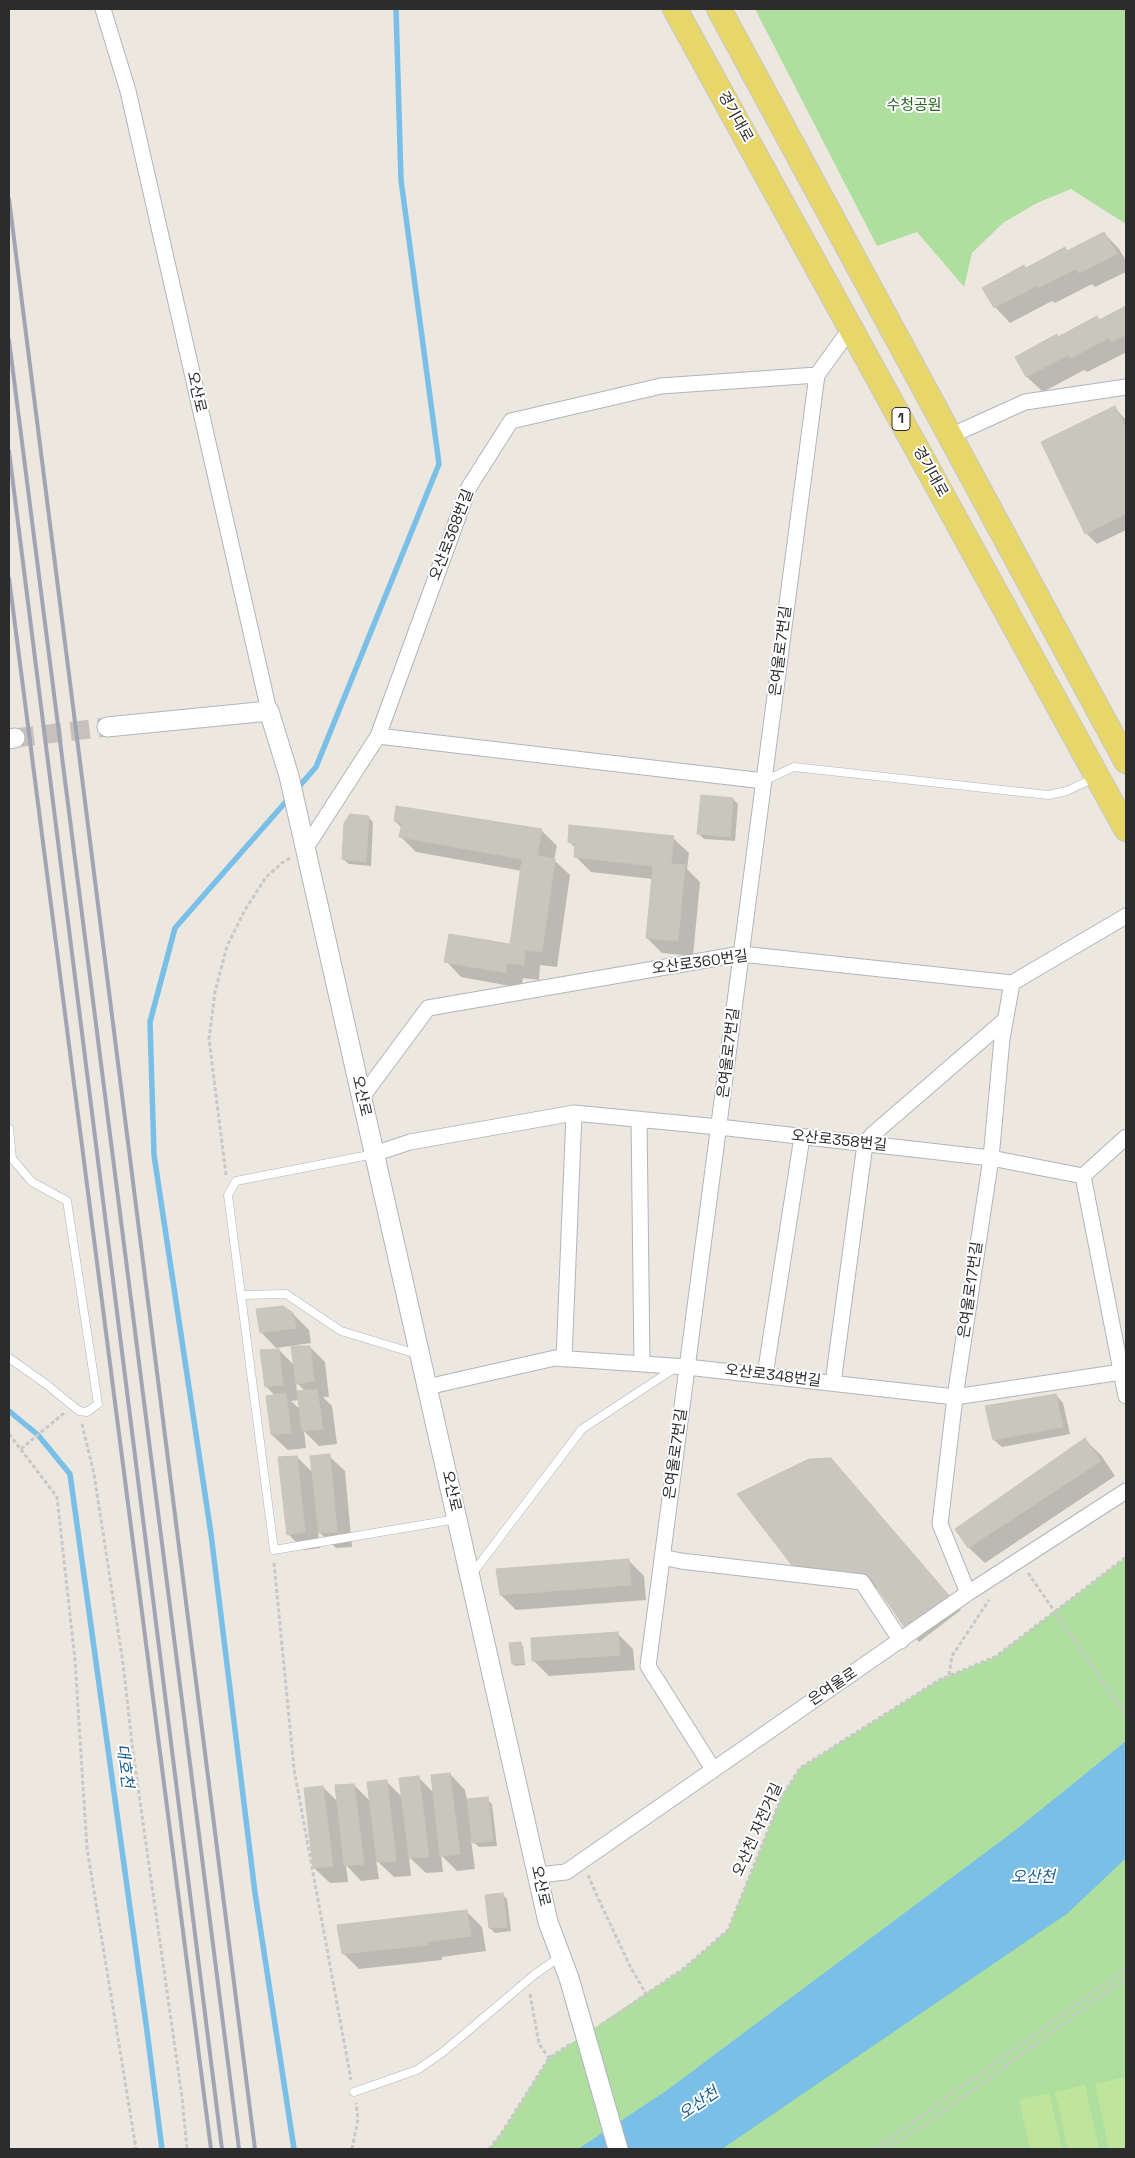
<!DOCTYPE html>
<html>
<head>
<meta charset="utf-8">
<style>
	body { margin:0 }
	#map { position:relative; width:1135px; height:2158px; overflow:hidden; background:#ece8df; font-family:"Space Grotesk",sans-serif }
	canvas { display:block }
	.frame { position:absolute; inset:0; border:10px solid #2c2c2c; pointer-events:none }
</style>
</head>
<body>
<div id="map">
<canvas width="1135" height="2158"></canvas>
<div class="frame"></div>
</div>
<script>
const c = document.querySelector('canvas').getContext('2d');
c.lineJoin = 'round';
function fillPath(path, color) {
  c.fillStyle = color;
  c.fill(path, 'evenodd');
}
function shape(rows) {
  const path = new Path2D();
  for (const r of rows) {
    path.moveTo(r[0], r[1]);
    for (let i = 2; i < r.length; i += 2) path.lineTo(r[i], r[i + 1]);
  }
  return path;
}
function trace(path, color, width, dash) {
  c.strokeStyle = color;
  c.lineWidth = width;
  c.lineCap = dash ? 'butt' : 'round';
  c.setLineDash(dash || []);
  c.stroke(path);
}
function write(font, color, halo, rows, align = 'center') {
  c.font = font + ' "Space Grotesk","Noto Sans KR",sans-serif';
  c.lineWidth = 4;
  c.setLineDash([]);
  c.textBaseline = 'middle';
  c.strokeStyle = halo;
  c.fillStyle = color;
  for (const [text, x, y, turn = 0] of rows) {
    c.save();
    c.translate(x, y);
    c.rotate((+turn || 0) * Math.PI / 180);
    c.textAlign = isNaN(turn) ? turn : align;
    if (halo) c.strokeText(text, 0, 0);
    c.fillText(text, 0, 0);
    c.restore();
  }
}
const green = shape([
	[755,9,1126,9,1126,224,1071,189,1037,203,1003,223,972,253,964,287,917,232,877,246],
	[1126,1557,1126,2149,489,2149,501,2134,549,2058,683,1969,728,1930,781,1798,800,1768,939,1680,995,1657]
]);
const pitch = shape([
	[1125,2077,1126,2147,1109,2149,1095,2084],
	[1085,2085,1099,2149,1068,2149,1055,2092],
	[1049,2093,1062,2149,1030,2149,1019,2100]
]);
const water = shape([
	[1126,1741,1126,1858,1068,1913,722,2149,578,2149,666,2091,1017,1829]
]);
const shadow = shape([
	[1104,233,1119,249,1126,261,1126,272,1095,287,1092,284,1055,303,1052,301,1010,323,995,307,1068,252],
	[1126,307,1126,355,1125,353,1087,372,1084,370,1043,392,1027,377,1016,358,1056,335,1059,338,1097,318,1100,321],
	[1115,408,1126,420,1126,530,1097,544,1086,533],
	[733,799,738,804,735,841,704,839,699,834],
	[368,817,373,822,371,866,349,864,343,859],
	[395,821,541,830,557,846,554,860,570,875,557,967,540,965,539,980,523,978,521,988,461,977,446,961,511,946,522,871,416,852,400,836,402,828],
	[673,838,689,853,687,869,700,882,693,956,662,953,647,938,653,879,591,872,575,856,576,848,569,842],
	[293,1314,309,1330,311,1343,276,1348,261,1332],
	[310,1347,325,1362,329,1397,323,1397,332,1406,337,1444,319,1446,304,1431,306,1448,288,1450,272,1435,275,1396,266,1386,279,1350,295,1366],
	[296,1382,305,1391,297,1392],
	[300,1400,301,1410,291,1401],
	[1056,1395,1063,1403,1070,1434,1002,1447,994,1440],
	[1085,1440,1101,1455,1115,1476,985,1563,969,1548,957,1529],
	[329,1456,345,1471,352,1547,336,1548,318,1531,320,1548,304,1550,288,1534,297,1457,314,1474],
	[830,1459,961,1610,919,1642,909,1631,879,1589,806,1578],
	[628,1560,644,1576,646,1600,516,1610,501,1595],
	[618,1634,633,1649,635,1670,549,1676,533,1660],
	[520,1644,523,1646,525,1665,515,1666,513,1664],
	[450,1774,465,1790,467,1800,487,1799,492,1804,497,1846,479,1847,471,1840,475,1869,457,1871,441,1855,443,1872,426,1873,409,1857,411,1876,394,1877,376,1860,379,1879,361,1881,346,1865,348,1882,330,1883,314,1868,323,1787,338,1802,354,1785,371,1802,387,1782,403,1798,419,1778,434,1793],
	[502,1894,507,1899,511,1931,495,1933,490,1928],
	[466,1911,482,1927,486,1951,442,1957,442,1960,359,1969,343,1953]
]);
const stream = shape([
	[296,790,316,767,439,464,401,180,396,9],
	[290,797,175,928,150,1022,154,1155,211,1534,255,1893,294,2149],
	[9,1411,38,1435,70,1474,147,2031,162,2149]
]);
const building = shape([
	[1104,232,1117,254,1079,273,1076,269,1038,288,1036,286,994,308,982,288,1024,265,1026,268,1065,247,1067,251,1104,232],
	[1126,306,1126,335,1111,342,1109,338,1071,358,1068,355,1026,377,1015,357,1057,334,1058,337,1097,316,1099,320,1126,306],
	[1115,406,1126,429,1126,514,1085,534,1041,442,1115,406],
	[701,795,733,798,730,837,697,834,701,795],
	[396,806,542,829,537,856,555,859,542,952,525,950,524,965,507,963,506,973,444,962,449,934,510,944,522,859,399,837,402,823,394,821,396,806],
	[350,814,369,816,366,862,342,859,344,823,350,814],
	[569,825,674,836,671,864,685,865,678,941,646,938,653,866,574,857,575,844,568,842,569,825],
	[283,1306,293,1313,296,1328,260,1333,256,1309,283,1306],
	[291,1346,310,1346,314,1381,296,1384,291,1346],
	[279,1349,283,1385,265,1387,260,1350,279,1349],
	[317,1389,323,1429,302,1431,297,1391,317,1389],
	[286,1393,291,1433,271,1435,266,1396,286,1393],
	[1056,1394,1063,1427,993,1440,985,1406,1056,1394],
	[1085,1438,1101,1461,968,1548,955,1529,1085,1438],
	[330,1454,337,1532,319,1533,310,1456,330,1454],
	[297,1456,305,1532,287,1535,278,1457,297,1456],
	[831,1458,952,1599,908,1632,871,1579,794,1568,737,1494,809,1459,831,1458],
	[629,1559,631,1585,500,1595,496,1569,629,1559],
	[618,1632,620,1655,532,1661,531,1638,618,1632],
	[521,1642,524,1663,512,1664,509,1643,521,1642],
	[450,1773,460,1854,440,1856,431,1775,450,1773],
	[419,1776,429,1857,409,1858,399,1778,419,1776],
	[387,1780,396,1861,377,1862,367,1782,387,1780],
	[354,1784,364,1864,344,1866,335,1785,354,1784],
	[323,1786,333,1866,313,1868,304,1788,323,1786],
	[488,1797,493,1841,472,1843,467,1799,488,1797],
	[503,1893,507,1927,489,1928,485,1895,503,1893],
	[467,1910,471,1936,427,1942,428,1945,342,1954,337,1925,467,1910]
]);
const tertiaryTunnel = shape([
	[15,738,107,727]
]);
const path = shape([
	[226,1175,209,1039,215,992,227,946,245,910,266,877,282,863,290,858],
	[82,1424,94,1474,123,1663,133,1752,182,2097,187,2149],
	[9,1434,57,1497,75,1660,87,1848,136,2149],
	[21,1449,64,1413],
	[274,1563,294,1769,351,2080],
	[1028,1573,1126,1715],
	[949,1675,952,1656,989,1600],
	[588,1875,597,1896,630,1966,646,1994],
	[530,1994,539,2044,549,2058],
	[601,2025,683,1969,728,1930,781,1798,800,1768,939,1680,995,1657,1126,1557],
	[352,2149,358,2119,356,2103],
	[489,2149,501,2134,549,2058,570,2044],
	[875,2149,1126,1969],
	[888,2149,950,2107,1126,1978]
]);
const service = shape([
	[764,781,794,767,1048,795,1067,791,1094,778],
	[9,1129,12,1159],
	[374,1154,236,1181,228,1195,274,1550,457,1519],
	[9,1155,32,1182,67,1201,98,1404,87,1412,79,1411,46,1384,9,1358],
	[241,1295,286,1294,341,1331,417,1354],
	[472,1574,582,1429,675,1368],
	[354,2092,417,2070,443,2052,534,1975,561,1956]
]);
const minor = shape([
	[103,9,128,91,269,711],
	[950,436,1025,402,1126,387],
	[378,736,764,781],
	[305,849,378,736,469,487,511,421,661,386,817,375],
	[362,1097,428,1008,741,954,1012,983,1126,916],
	[639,1119,642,1364],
	[374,1154,410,1142,574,1113,719,1127,991,1158,1083,1176,1126,1396],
	[1083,1176,1126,1137],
	[564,1359,574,1113],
	[765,1375,802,1137],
	[833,1383,865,1144,872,1135,1005,1020],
	[427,1387,555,1358,687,1367,955,1397,1121,1372],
	[662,1557,681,1561,862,1582,901,1641],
	[968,1593,940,1524,955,1397,991,1158,1002,1039,1012,983],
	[713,1769,648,1666,817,375,851,328],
	[538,1875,566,1872,968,1593,1126,1491]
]);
const tertiary = shape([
	[107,727,269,711,289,776,548,1922,569,1978],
	[9,739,15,738]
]);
const primary = shape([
	[675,9,1126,829],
	[719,9,1126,761]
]);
const rail = shape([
	[9,199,255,2149],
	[9,340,239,2149],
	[9,451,222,2149],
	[9,578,211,2149]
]);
const tertiaryBridge = shape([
	[569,1978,618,2149]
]);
const shields = [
	[901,419,18]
];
const shieldNames = [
	["1",901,419]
];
const parkNames = [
	["수청공원",914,106]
];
const streetNames = [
	["경기대로",735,117,61],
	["오산로",196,392,77],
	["경기대로",930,472,61],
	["오산로368번길",452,535,-69],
	["은여울로7번길",781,651,-83],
	["오산로360번길",700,963,-8],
	["은여울로7번길",729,1053,-83],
	["오산로",361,1096,77],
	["오산로358번길",839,1141,6],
	["은여울로17번길",971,1290,-82],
	["오산로348번길",773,1376,7],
	["은여울로7번길",676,1454,-82],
	["오산로",451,1491,77],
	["은여울로",833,1687,-34],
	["오산천 자전거길",758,1830,-66],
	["오산로",540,1886,77]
];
const waterNames = [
	["대호천",124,1766,82],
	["오산천",1033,1878],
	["오산천",699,2104,-35]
];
fillPath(green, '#afdf9f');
fillPath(pitch, '#bfe59c');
fillPath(water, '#79bfe7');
fillPath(shadow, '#0003');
trace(stream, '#79bfe7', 5.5);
fillPath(building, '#c8c6bd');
trace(building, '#c8c4b8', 1);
trace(tertiaryTunnel, '#c6c2bb', 19, [19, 9]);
trace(service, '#b2b4be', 9);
trace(minor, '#b2b4be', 17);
trace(tertiary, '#b2b4be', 21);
trace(primary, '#c8c8c8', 26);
trace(path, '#c8c8c8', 3, [4, 2.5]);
trace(service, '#fff', 8);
trace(minor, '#fff', 15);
trace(tertiary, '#fff', 19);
trace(primary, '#e7d669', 24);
trace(rail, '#a2a3b4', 4);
trace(tertiaryBridge, '#b2b4be', 21, []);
trace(tertiaryBridge, '#fff', 19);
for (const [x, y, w] of shields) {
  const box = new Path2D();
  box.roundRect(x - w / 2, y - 11.5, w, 23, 4);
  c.fillStyle = '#fff';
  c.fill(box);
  trace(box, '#2c2c2c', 1);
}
write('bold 14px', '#2c2c2c', null, shieldNames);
write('15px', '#276420', '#fff', parkNames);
write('15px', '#2c2c2c', '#fff', streetNames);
write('italic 16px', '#175d94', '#fff', waterNames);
</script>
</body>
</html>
